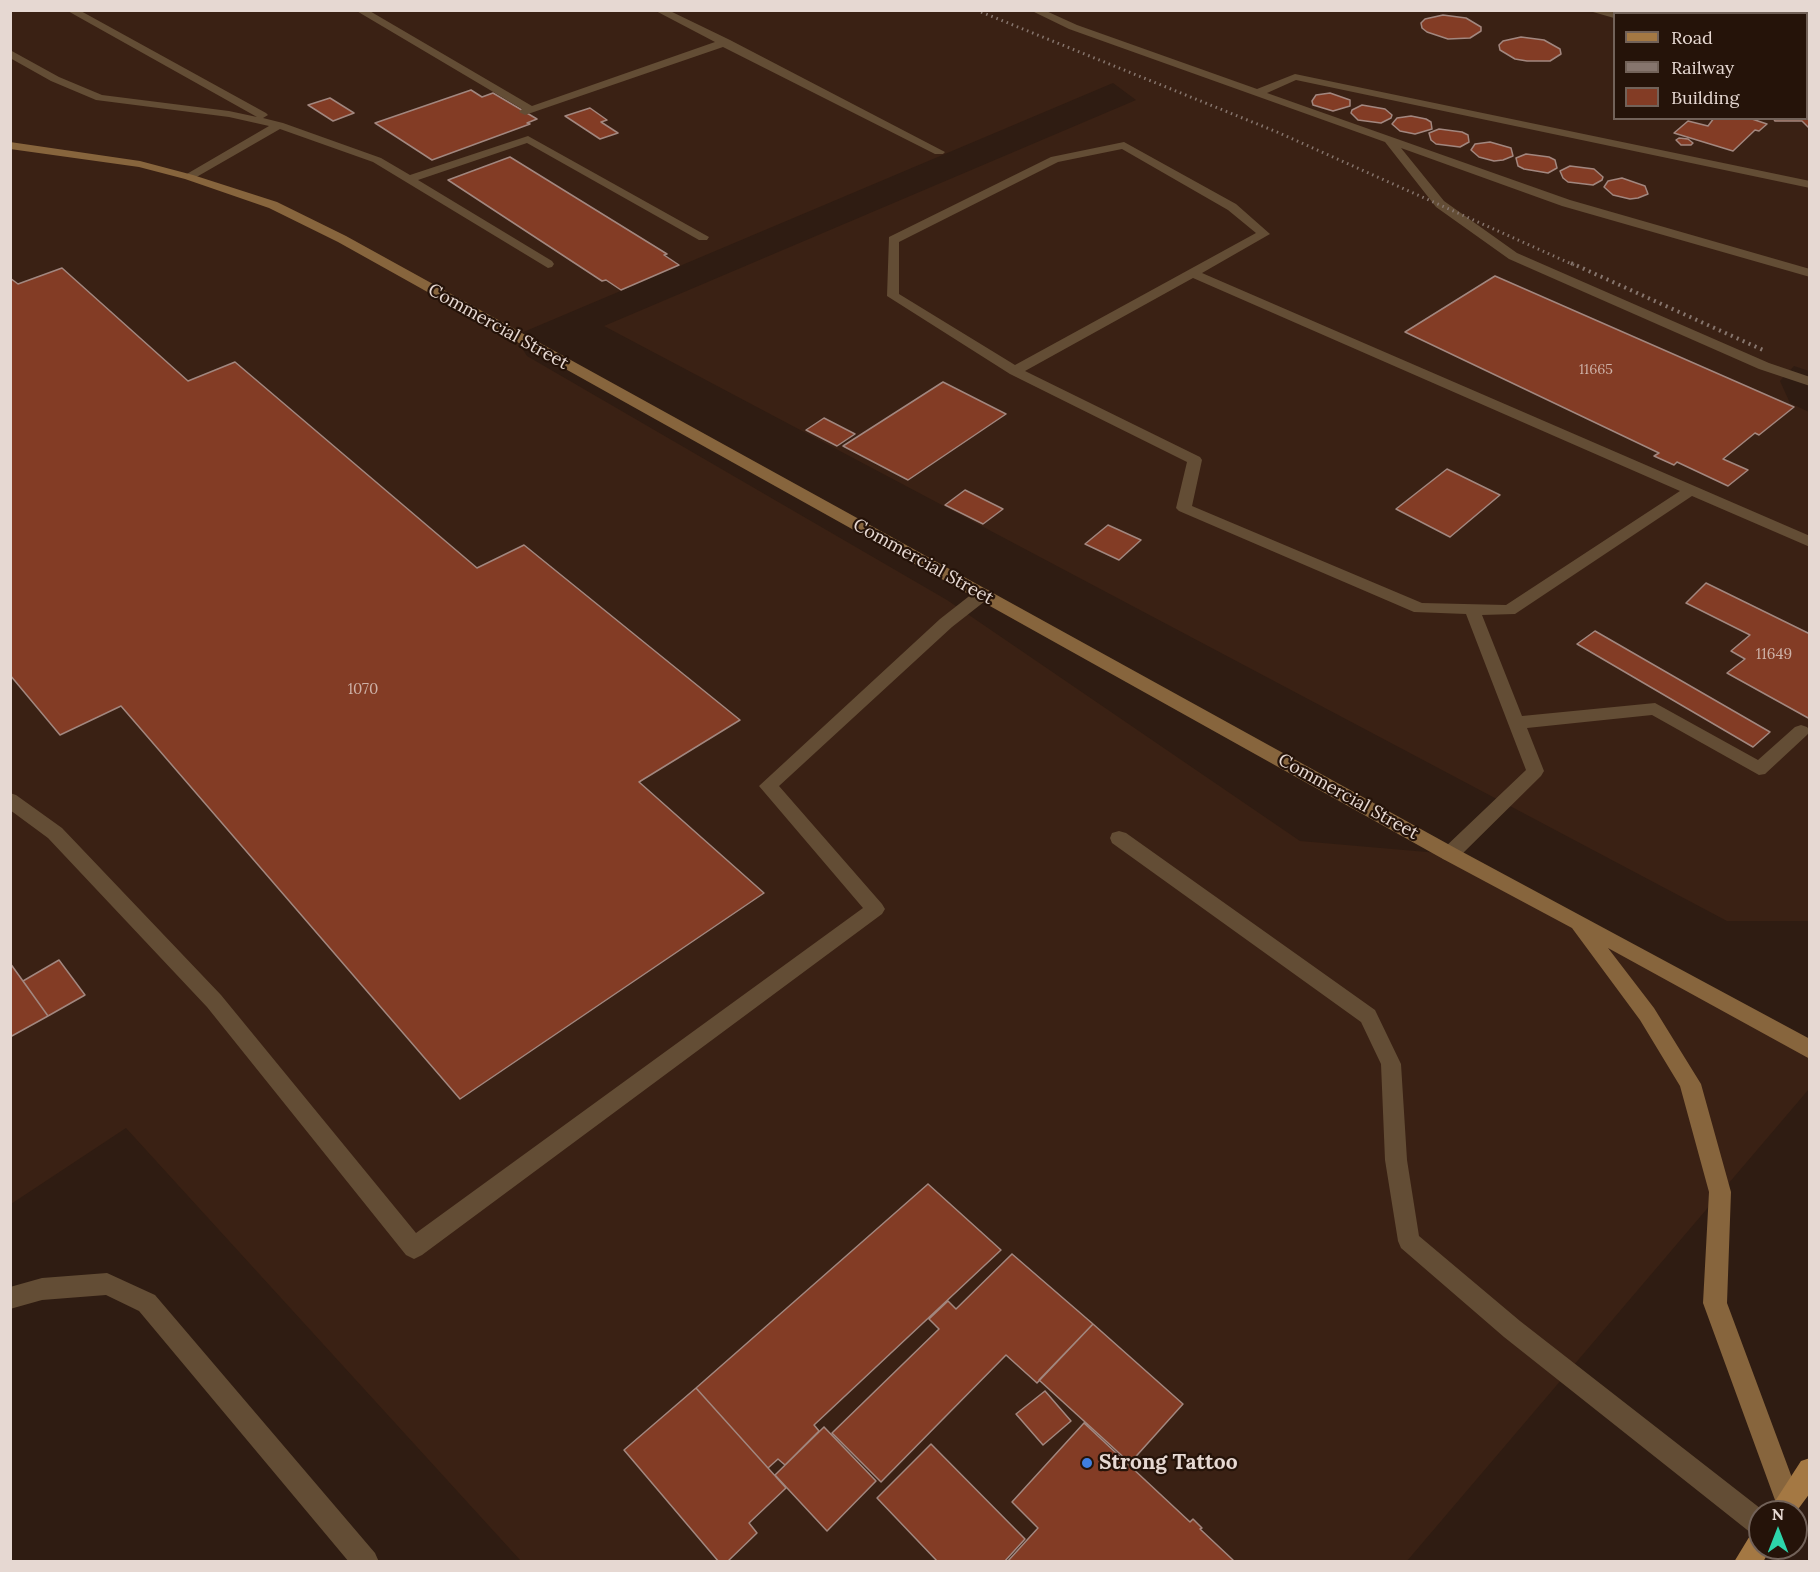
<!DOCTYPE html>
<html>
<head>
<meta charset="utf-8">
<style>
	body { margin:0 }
	#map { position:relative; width:1820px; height:1572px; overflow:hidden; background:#2f1c12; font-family:Lora,serif }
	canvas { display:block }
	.frame { position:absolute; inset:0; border:12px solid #e6d8d2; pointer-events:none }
	.legend { position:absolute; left:1613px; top:12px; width:195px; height:108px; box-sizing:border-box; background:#251309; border:2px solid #726259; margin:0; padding:8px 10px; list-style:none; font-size:18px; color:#e6d8d2 }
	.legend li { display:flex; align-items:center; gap:12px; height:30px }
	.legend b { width:30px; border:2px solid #726259 }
	.north { position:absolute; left:1748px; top:1500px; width:60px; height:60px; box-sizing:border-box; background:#251309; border:2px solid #726259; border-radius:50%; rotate:0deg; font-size:16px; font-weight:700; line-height:24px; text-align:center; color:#e6d8d2 }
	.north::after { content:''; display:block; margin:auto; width:21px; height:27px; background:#2dd5ab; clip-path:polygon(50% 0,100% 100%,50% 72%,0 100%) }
</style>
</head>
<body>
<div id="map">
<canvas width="1820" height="1572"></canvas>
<div class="frame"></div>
<ul class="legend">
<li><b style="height:8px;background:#a47843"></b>Road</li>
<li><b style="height:8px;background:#86756d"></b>Railway</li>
<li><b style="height:16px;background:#833c25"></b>Building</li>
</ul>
<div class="north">N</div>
</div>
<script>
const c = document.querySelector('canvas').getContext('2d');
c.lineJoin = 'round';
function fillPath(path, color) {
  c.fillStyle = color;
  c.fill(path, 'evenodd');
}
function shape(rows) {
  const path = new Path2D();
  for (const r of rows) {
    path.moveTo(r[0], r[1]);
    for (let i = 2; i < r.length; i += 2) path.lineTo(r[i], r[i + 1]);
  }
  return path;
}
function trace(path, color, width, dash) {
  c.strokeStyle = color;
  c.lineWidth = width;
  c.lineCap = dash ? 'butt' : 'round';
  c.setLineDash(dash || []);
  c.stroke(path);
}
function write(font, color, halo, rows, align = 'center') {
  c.font = font + ' Lora,serif';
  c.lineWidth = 4.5;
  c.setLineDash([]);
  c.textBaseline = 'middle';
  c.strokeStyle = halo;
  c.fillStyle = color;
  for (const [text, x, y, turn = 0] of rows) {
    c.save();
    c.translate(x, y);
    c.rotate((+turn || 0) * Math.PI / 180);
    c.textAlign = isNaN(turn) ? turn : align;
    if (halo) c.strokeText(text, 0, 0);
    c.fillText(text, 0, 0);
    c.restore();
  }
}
const built = shape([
	[1677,10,1692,13,1614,14,1614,118,1806,118,1807,39,1809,39,1809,371,1794,366,1780,381,1790,403,1809,412,1809,921,1727,921,604,326,1136,100,1113,83,514,336,527,356,947,600,1300,841,1450,854,1809,1050,1809,1089,1407,1561,521,1561,126,1128,11,1204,11,11]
]);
const green = shape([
	[1677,11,1809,11,1809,39,1807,39,1806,14,1692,14]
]);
const river = shape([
	[1773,10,1810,10,1810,30,1806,29,1806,14,1775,14,1773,10]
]);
const building = shape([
	[1443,15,1466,18,1481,27,1481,31,1470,38,1448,39,1427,32,1422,28,1421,23,1425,19,1443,15],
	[1521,37,1544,40,1560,49,1561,54,1550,61,1527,61,1515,59,1500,50,1499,45,1503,41,1521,37],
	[1807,88,1810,88,1810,129,1802,121,1775,121,1773,118,1806,118,1807,88],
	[471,90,482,97,493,93,537,119,527,123,530,124,432,160,375,123,471,90],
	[1330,93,1350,100,1350,106,1333,111,1313,105,1312,101,1316,95,1330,93],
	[330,98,354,113,333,121,308,105,330,98],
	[1362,105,1385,109,1392,115,1391,118,1381,123,1358,120,1351,113,1352,110,1362,105],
	[590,108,607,120,601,122,618,133,600,139,565,116,590,108],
	[1411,116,1426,119,1431,122,1432,129,1415,134,1400,131,1392,124,1397,118,1411,116],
	[1714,118,1749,118,1767,124,1759,131,1755,130,1733,151,1674,133,1688,121,1708,126,1714,118],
	[1439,129,1462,132,1468,135,1469,142,1460,147,1436,144,1431,140,1429,133,1439,129],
	[1679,138,1688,139,1693,143,1691,145,1681,145,1676,140,1679,138],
	[1490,142,1511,148,1513,156,1503,160,1494,161,1479,157,1471,150,1475,144,1490,142],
	[1526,154,1549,157,1555,160,1557,168,1548,173,1524,169,1518,166,1516,158,1526,154],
	[510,157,667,254,664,255,679,265,621,290,606,280,602,281,448,180,510,157],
	[1570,166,1594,169,1603,177,1602,180,1593,185,1568,182,1563,178,1560,171,1570,166],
	[1622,178,1645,186,1648,194,1638,198,1630,199,1613,195,1604,187,1608,181,1622,178],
	[62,268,188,381,235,362,477,568,524,545,740,720,639,782,764,893,460,1099,121,706,60,735,10,675,10,278,18,284,62,268],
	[1495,276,1794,407,1759,435,1755,433,1723,459,1748,470,1728,486,1677,462,1674,465,1654,456,1659,453,1405,332,1495,276],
	[943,382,1006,414,908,480,843,446,943,382],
	[824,418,855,434,837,446,806,430,824,418],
	[1447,469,1500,495,1450,537,1396,509,1447,469],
	[965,490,1003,509,983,524,945,505,965,490],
	[1108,525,1141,540,1119,560,1085,544,1108,525],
	[1706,583,1810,634,1810,719,1727,673,1745,659,1731,651,1750,635,1686,603,1706,583],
	[1595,631,1770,732,1753,747,1577,644,1595,631],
	[59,960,85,995,48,1016,23,981,59,960],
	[10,963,48,1016,10,1037,10,963],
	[928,1184,1001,1250,814,1425,819,1431,785,1465,778,1459,768,1468,696,1388,928,1184],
	[1012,1254,1093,1324,1037,1383,1006,1355,881,1482,832,1433,939,1329,929,1319,948,1301,956,1309,1012,1254],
	[1093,1324,1183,1404,1130,1463,1039,1380,1093,1324],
	[696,1388,786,1488,749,1523,757,1533,727,1562,719,1562,624,1450,696,1388],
	[1045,1391,1071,1421,1043,1445,1016,1414,1045,1391],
	[1084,1423,1190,1522,1193,1519,1202,1528,1200,1529,1233,1560,1231,1562,1007,1562,1038,1528,1012,1502,1084,1423],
	[824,1427,876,1481,827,1531,775,1475,824,1427],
	[931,1444,1025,1539,1004,1562,938,1562,877,1498,931,1444]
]);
const lane = shape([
	[66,10,79,10,266,113,268,115,263,118,283,123,381,158,410,175,528,136,709,237,707,240,699,240,527,143,418,180,552,261,554,264,552,267,548,268,373,162,280,129,193,179,185,179,185,175,269,126,229,117,96,100,51,81,10,58,10,50,59,77,102,95,229,111,257,117,66,10],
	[355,10,368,10,532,106,715,42,654,10,668,10,730,40,945,152,943,154,935,154,723,47,525,115,519,112,522,109,355,10],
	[1030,10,1044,10,1077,25,1257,89,1295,74,1810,181,1810,188,1296,80,1267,93,1570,200,1810,269,1810,277,1562,206,1401,148,1444,201,1517,253,1769,363,1810,377,1810,386,1759,369,1509,259,1436,207,1385,142,1069,29,1030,10],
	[1586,10,1607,10,1618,14,1614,14,1614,18,1586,10],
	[1806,48,1810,48,1810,54,1806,54,1806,48],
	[1124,142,1236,204,1270,234,1202,273,1810,536,1810,547,1692,496,1515,614,1482,615,1522,716,1655,703,1758,760,1795,727,1801,725,1807,727,1810,731,1807,735,1765,774,1759,775,1652,715,1527,728,1544,771,1541,776,1457,859,1450,861,1443,859,1441,854,1443,849,1526,770,1466,614,1414,612,1179,511,1176,508,1187,462,1010,374,887,296,889,237,1051,157,1124,142],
	[1122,149,1228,210,1256,233,1015,365,899,294,899,242,1058,162,1122,149],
	[1193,278,1680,491,1506,605,1422,603,1192,506,1202,460,1200,457,1025,371,1193,278],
	[983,589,989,590,991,594,989,598,952,627,779,786,882,904,885,909,882,914,422,1255,414,1259,406,1255,207,1007,48,838,10,810,10,793,16,795,62,828,221,995,416,1233,863,908,759,786,940,619,977,590,983,589],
	[1119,831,1126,833,1375,1010,1401,1064,1407,1160,1419,1236,1520,1321,1765,1512,1760,1512,1760,1537,1751,1533,1504,1337,1401,1248,1398,1241,1385,1160,1381,1064,1361,1022,1112,843,1110,838,1112,833,1119,831],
	[107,1273,155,1295,375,1553,379,1562,349,1562,139,1311,106,1295,42,1300,10,1309,10,1287,42,1278,107,1273]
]);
const secondary = shape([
	[10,142,140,161,193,175,277,202,346,236,1457,849,1810,1039,1810,1059,1608,948,1654,1008,1701,1084,1731,1192,1727,1303,1801,1502,1797,1511,1779,1511,1703,1303,1709,1192,1680,1086,1640,1020,1572,928,1443,859,338,242,269,208,185,179,139,167,10,149,10,142]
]);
const primary = shape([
	[1810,1458,1810,1493,1796,1512,1768,1512,1801,1461,1810,1458],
	[1760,1530,1760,1548,1771,1548,1763,1562,1734,1562,1751,1534,1760,1530]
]);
const railFar1 = shape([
	[976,10,1277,132,1574,265]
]);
const rail = shape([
	[1571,263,1763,350]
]);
const markers = [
	[1087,1463,6,"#3f7fe0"]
];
const farNumbernames = [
	["11665",1596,370]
];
const numberNames = [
	["11649",1774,655],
	["1070",363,690]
];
const streetNames = [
	["Commercial Street",498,327,29],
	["Commercial Street",923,562,29],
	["Commercial Street",1348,797,29]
];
const nearPoinames = [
	["Strong Tattoo",1099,1463]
];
fillPath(built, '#3a2114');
fillPath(green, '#004127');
fillPath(river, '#0b487c');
fillPath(building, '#833c25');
trace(building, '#a2877f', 1.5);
fillPath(lane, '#634d35');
fillPath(secondary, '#87653d');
fillPath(primary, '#a47843');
trace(railFar1, '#86756d', 3, [1.5, 4]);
trace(rail, '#86756d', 4, [2, 4.5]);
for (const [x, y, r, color] of markers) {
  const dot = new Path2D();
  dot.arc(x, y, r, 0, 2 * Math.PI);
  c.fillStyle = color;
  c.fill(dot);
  trace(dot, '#251309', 2);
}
write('14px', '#cdb1a7', null, farNumbernames);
write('15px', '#cdb1a7', null, numberNames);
write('18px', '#e6d8d2', '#251309', streetNames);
write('bold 21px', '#e6d8d2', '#251309', nearPoinames, 'left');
</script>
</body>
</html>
